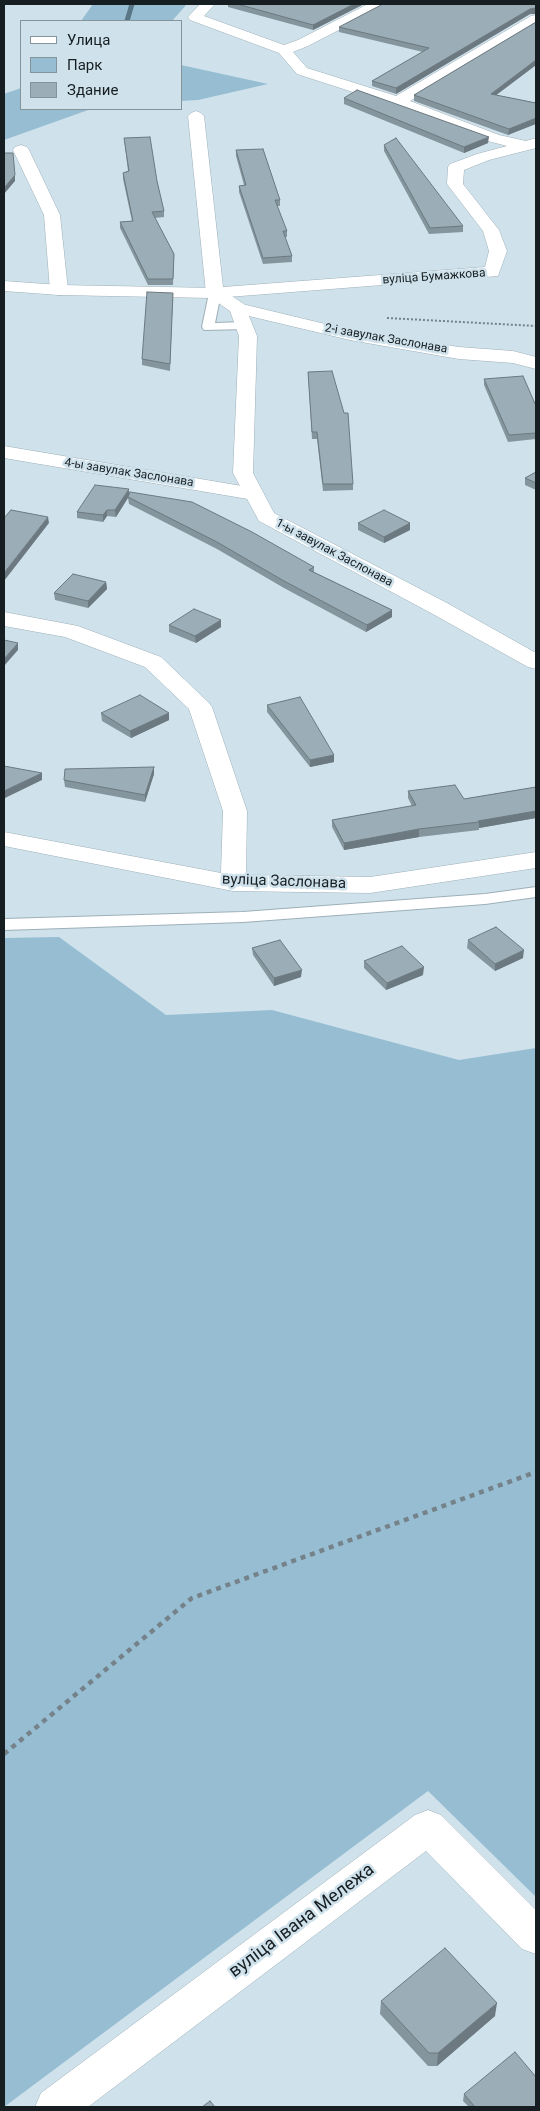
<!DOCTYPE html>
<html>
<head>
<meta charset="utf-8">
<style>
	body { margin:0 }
	#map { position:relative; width:540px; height:2111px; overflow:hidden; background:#cfe2ec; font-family:Roboto,sans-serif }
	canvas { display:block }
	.frame { position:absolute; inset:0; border:5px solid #171e22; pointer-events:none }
	.legend { position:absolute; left:20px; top:20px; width:162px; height:90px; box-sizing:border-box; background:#cfe2ec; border:1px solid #85949b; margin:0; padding:6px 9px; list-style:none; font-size:15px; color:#171e22 }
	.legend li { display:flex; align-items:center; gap:10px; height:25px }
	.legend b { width:25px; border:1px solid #85949b }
</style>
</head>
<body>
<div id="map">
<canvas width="540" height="2111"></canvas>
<div class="frame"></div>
<ul class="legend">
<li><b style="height:6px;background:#fff"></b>Улица</li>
<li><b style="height:14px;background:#96bdd2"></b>Парк</li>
<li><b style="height:14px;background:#9badb7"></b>Здание</li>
</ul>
</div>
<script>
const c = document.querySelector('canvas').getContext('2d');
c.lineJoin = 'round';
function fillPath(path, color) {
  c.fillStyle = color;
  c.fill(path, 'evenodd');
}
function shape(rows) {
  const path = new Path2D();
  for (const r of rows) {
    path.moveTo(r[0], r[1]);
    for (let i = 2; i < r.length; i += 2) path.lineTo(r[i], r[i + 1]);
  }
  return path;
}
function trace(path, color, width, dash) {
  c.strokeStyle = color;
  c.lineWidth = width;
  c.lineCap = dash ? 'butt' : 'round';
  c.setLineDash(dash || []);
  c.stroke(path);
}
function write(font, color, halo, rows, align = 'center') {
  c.font = font + ' Roboto,sans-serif';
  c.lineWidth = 5;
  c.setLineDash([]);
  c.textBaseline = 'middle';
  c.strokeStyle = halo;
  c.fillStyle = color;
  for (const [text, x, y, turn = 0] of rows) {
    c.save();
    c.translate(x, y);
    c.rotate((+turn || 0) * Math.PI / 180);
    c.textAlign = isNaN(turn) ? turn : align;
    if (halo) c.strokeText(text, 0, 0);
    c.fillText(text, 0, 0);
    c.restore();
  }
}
const green = shape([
	[93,4,187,4,172,21,81,21],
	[181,65,268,84,198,100,181,101],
	[21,88,21,109,91,109,4,140,4,94],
	[59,937,166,1015,272,1010,459,1060,536,1048,536,1897,428,1791,4,2107,4,938]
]);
const stream = shape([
	[127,21,132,4]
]);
const pathFar1 = shape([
	[387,318,536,326]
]);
const path = shape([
	[4,1754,192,1598,536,1472]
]);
const lane = shape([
	[215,289,221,293,215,323,244,322,250,326,248,329,204,330,202,327,209,293,215,289],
	[536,887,536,897,485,904,243,922,4,930,4,919,243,912,485,894,536,887]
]);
const street = shape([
	[200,4,215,4,204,16,284,45,298,40,368,4,385,4,383,7,308,46,293,52,307,68,396,96,531,16,536,15,536,25,410,101,499,135,526,141,536,138,536,148,489,160,464,170,463,184,499,230,507,251,498,276,215,298,209,297,206,293,188,116,191,113,196,111,201,113,204,116,223,287,485,267,489,251,483,231,447,184,448,167,450,164,477,154,507,146,488,141,393,105,297,74,279,53,190,20,188,17,200,4],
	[21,145,27,147,29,150,60,215,68,290,65,294,59,295,53,294,50,290,44,215,13,150,15,147,21,145],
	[238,303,350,330,459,347,513,351,536,357,536,369,513,363,459,359,350,340,232,312,229,308,232,304,238,303],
	[4,446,254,488,261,490,264,494,261,498,254,500,4,458,4,446],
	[4,612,78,626,161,657,208,702,212,707,247,811,246,875,370,877,536,852,536,868,370,893,233,891,4,846,4,832,221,873,223,811,189,709,145,667,65,637,4,626,4,612],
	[428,1810,441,1815,536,1910,536,1954,522,1949,426,1851,88,2107,35,2107,41,2093,415,1815,428,1810]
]);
const secondary = shape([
	[4,281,59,285,215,288,221,289,244,304,257,336,253,473,274,513,447,603,536,653,536,669,528,667,431,613,259,521,233,473,239,336,230,311,211,298,59,295,4,291,4,281]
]);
const wall = shape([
	[228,4,364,4,313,30,228,7],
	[536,4,536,14,530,14,396,94,372,86,372,81,423,52,339,32,339,27],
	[536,22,536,65,496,95,536,103,508,135,414,101,414,95],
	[344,98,488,143,464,153,344,104],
	[124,138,157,181,164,211,164,217,155,218,174,254,173,285,148,285,120,228,120,222,132,221,123,179,123,173,128,171],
	[384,145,463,226,463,232,429,234,384,151],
	[236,150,280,200,280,206,277,206,287,231,287,237,285,237,292,256,292,262,263,264,239,192,239,186,244,185,236,156],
	[173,293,170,371,142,365,142,359],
	[308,372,353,484,353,490,323,491,317,439,312,439],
	[484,379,536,406,536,439,508,442,484,385],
	[536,472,536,490,525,485,525,478],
	[129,494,314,567,314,572,392,610,392,617,366,632,284,588,217,549,129,504,128,498,116,517,107,516,103,522,77,518,77,512],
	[358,523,410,530,384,543,358,530],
	[106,582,107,589,88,608,55,600,54,593],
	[221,620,221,627,196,643,169,632,169,625],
	[267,705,334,755,334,762,310,767,267,712],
	[101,713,169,713,169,720,131,738,102,721],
	[154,767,154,774,145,802,65,787,64,780],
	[536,787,536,818,479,828,479,830,419,837,344,850,332,827,332,820,412,806,408,798,408,791,464,799],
	[468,940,523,958,495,971,467,948],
	[252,948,301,977,274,986,253,955],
	[364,961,423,975,386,990,364,968],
	[381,2001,495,2016,437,2066,428,2066,380,2014],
	[464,2094,536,2107,469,2107,463,2101]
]);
const shadedWall = shape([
	[354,4,364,4,313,30,313,25],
	[536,8,536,14,530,14,396,94,396,88,530,9],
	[536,60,536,65,491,99,491,94],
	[536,118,536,124,508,135,509,129],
	[489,137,488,143,464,153,464,147],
	[15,175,15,181,4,194,4,188],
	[129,489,129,496,116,517,115,510],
	[107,510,107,516,103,522,103,515],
	[48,517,49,523,4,581,4,573],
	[410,523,410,530,384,543,384,537],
	[106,582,107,589,88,608,88,601],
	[392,610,392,617,366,632,367,625],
	[221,620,221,627,196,643,195,636],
	[18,643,18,650,4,666,4,659],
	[169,713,169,720,131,738,130,731],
	[334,755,334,762,310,767,310,760],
	[154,767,154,774,145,802,145,795],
	[42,773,42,780,5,798,4,791],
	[536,811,536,818,479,828,479,822,478,821],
	[419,829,419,837,344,850,344,843],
	[524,950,523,958,495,971,495,964],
	[424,967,423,975,386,990,387,983],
	[302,970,301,977,274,986,274,978],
	[497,2003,495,2016,437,2066,438,2053]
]);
const building = shape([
	[237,4,354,4,313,25,237,4],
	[383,4,536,4,536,8,530,9,396,88,372,81,429,48,339,27,383,4],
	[536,22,536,60,491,94,536,103,536,118,509,129,414,95,536,22],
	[357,90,489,137,464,147,344,98,357,90],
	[150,137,157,181,164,211,152,212,174,254,173,279,148,279,120,222,133,221,123,173,129,171,124,138,150,137],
	[396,138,463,226,430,228,384,145,396,138],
	[263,149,280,200,275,200,287,231,283,231,292,256,263,258,239,186,246,185,236,150,263,149],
	[4,153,13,153,15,175,4,188,4,153],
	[147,292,173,293,170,364,142,359,147,292],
	[332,371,344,413,348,413,353,484,323,484,317,432,312,432,308,372,332,371],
	[523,376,536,406,536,433,509,435,484,379,523,376],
	[536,472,536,483,525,478,536,472],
	[95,485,129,489,115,510,107,510,103,515,77,512,95,485],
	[130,492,192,502,252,532,314,567,309,570,392,610,367,625,284,581,217,542,128,497,130,492],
	[11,510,48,517,4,573,4,518,11,510],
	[384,510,410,523,384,537,358,523,384,510],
	[73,574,106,582,88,601,54,593,73,574],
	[194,609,221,620,195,636,169,625,194,609],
	[4,640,18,643,4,659,4,640],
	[140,695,169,713,130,731,101,713,140,695],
	[300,697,334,755,310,760,267,705,300,697],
	[4,766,42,773,4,791,4,766],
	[154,767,145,795,64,780,65,769,154,767],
	[455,785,464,799,536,787,536,811,478,821,479,822,419,829,344,843,332,820,416,805,408,791,455,785],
	[496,927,524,950,495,964,468,940,496,927],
	[280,940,302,970,274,978,252,948,280,940],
	[402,946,424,967,387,983,364,961,402,946],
	[445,1948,497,2003,438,2053,429,2053,381,2001,445,1948],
	[515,2052,536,2077,536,2107,475,2107,464,2094,515,2052],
	[210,2101,215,2107,202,2107,210,2101]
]);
const farStreetnames = [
	["вуліца Бумажкова",434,277,-4],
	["2-і завулак Заслонава",386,339,10],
	["4-ы завулак Заслонава",129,473,9],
	["1-ы завулак Заслонава",334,553,28]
];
const streetNames = [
	["вуліца Заслонава",284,882,2]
];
const nearStreetnames = [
	["вуліца Івана Мележа",302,1921,-37]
];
fillPath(green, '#96bdd2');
trace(stream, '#597787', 5);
trace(lane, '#9dafb9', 2);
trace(street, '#9dafb9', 1);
trace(secondary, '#9dafb9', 1);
trace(pathFar1, '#758289', 2, [2, 2]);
trace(path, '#758289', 4.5, [5, 5]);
fillPath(lane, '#fff');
fillPath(street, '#fff');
fillPath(secondary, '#fff');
fillPath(wall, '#85959d');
fillPath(shadedWall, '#6c7980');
fillPath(building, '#9badb7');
trace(building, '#6c7980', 1);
write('12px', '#171e22', '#cfe2ec', farStreetnames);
write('15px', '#171e22', '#cfe2ec', streetNames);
write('18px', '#171e22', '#cfe2ec', nearStreetnames);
</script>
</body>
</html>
